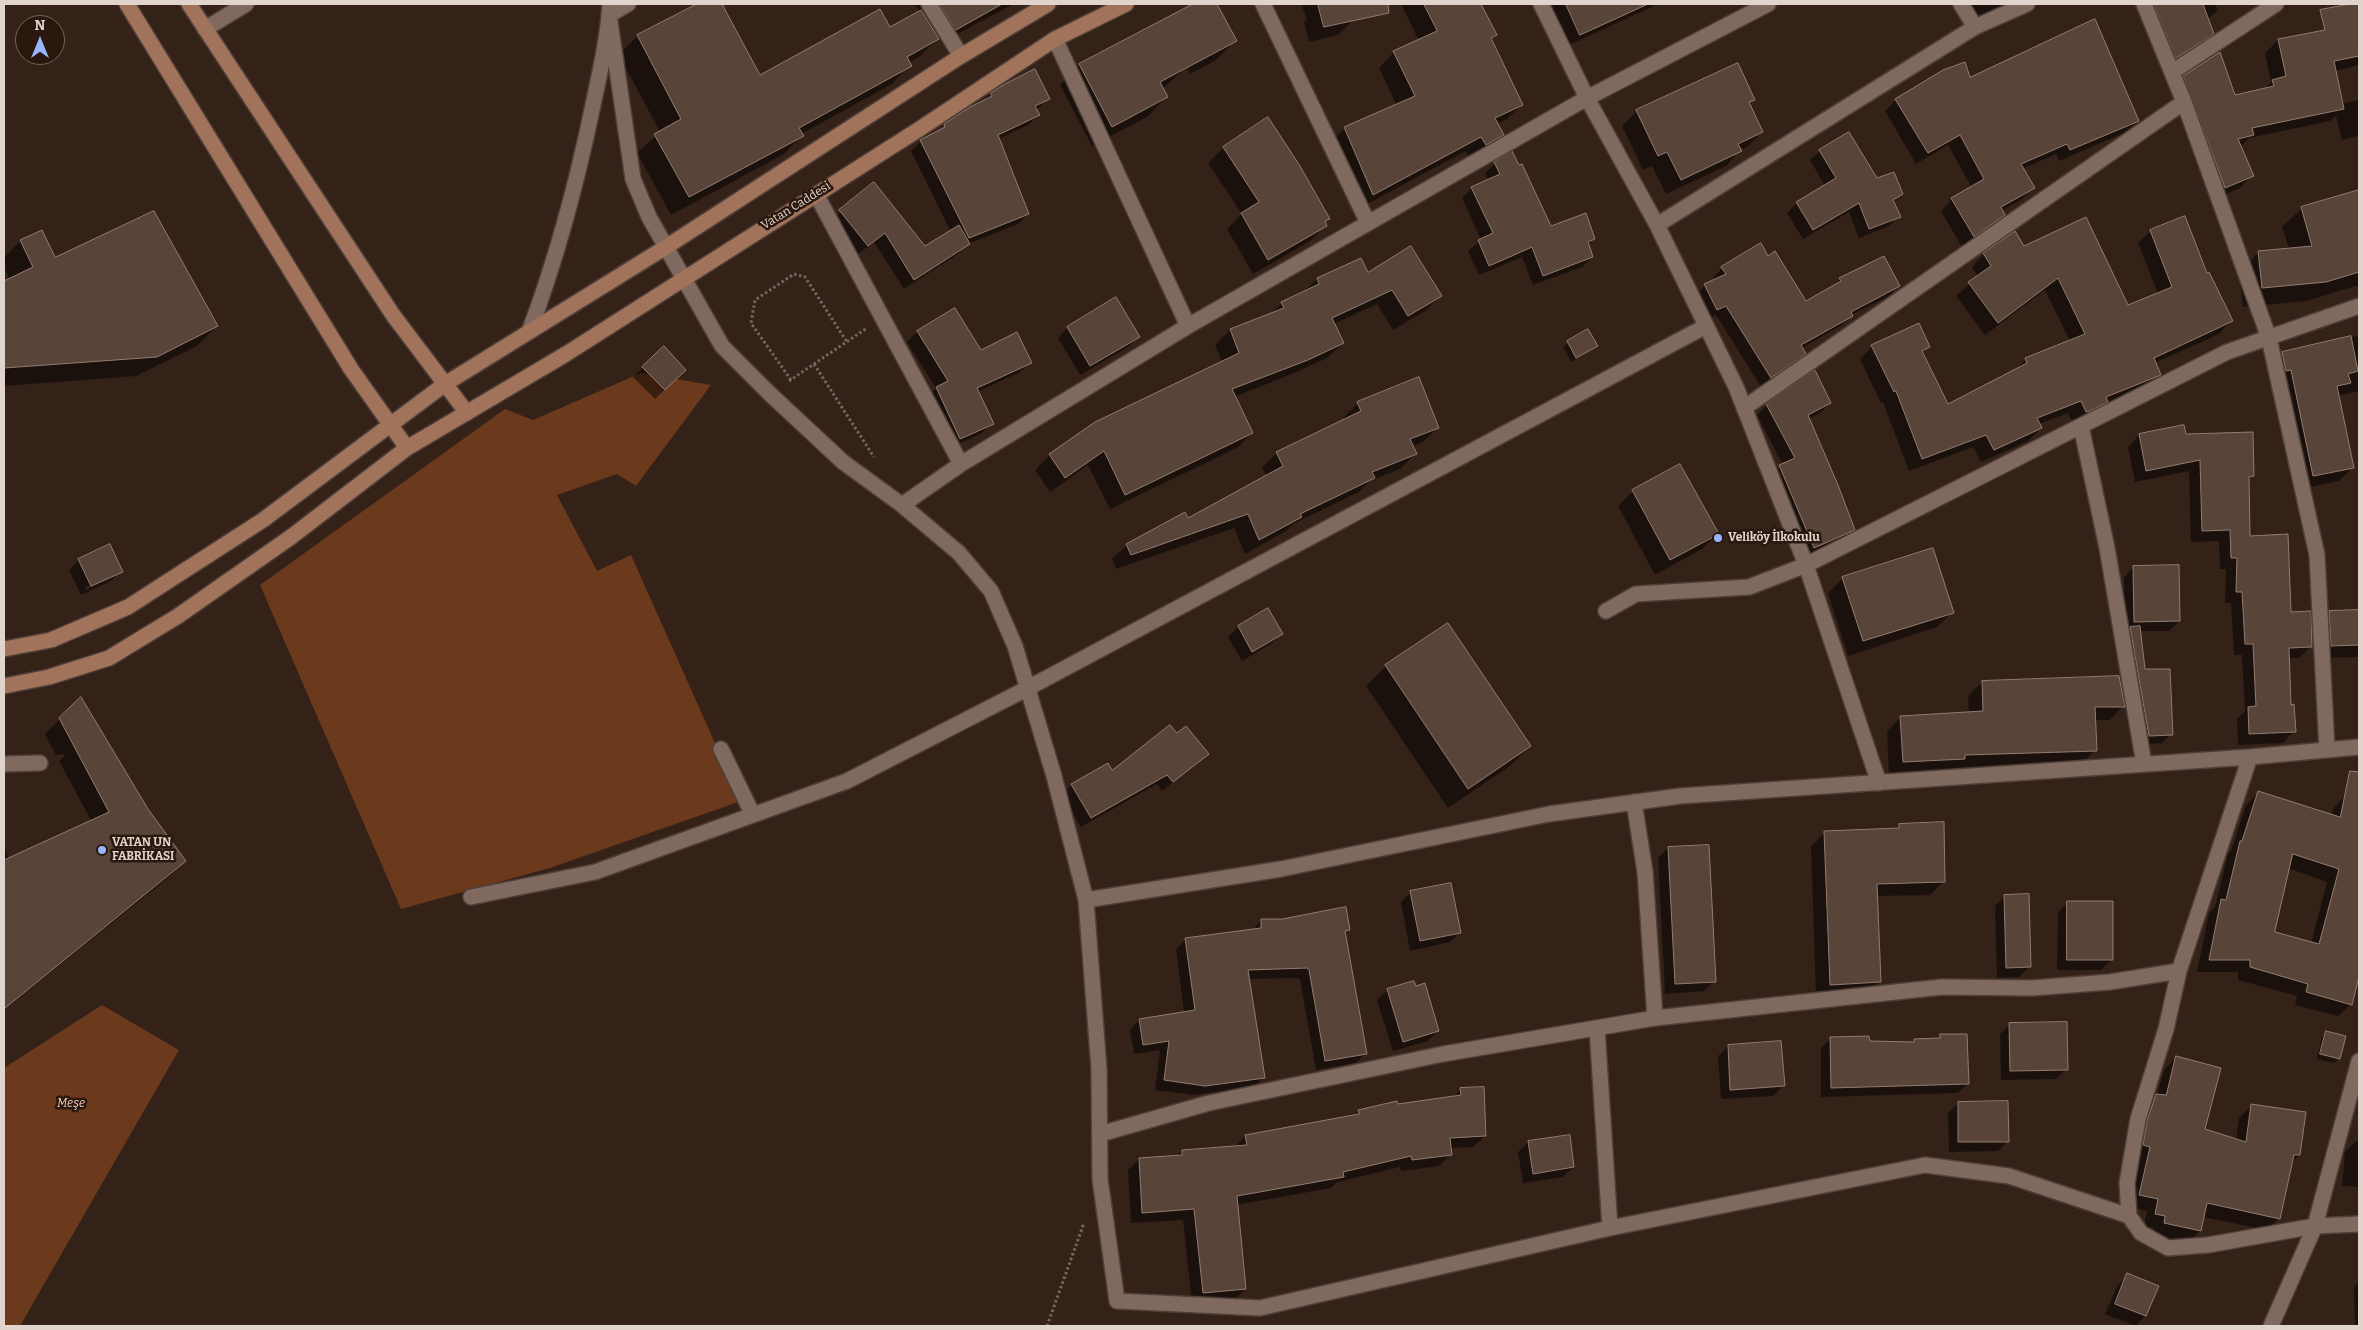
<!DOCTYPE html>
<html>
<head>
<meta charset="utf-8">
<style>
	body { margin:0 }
	#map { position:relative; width:2363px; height:1330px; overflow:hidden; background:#342118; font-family:Bitter,serif }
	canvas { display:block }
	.frame { position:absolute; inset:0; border:5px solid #e1d4cd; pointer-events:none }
	.north { position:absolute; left:15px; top:15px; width:50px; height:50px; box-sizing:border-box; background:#2a180e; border:1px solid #73635a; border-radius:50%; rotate:0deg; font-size:14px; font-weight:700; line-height:20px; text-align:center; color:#e1d4cd }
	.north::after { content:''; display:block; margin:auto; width:18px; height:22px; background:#97b6fd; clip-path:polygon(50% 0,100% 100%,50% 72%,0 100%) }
</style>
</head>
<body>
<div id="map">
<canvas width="2363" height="1330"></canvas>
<div class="frame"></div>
<div class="north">N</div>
</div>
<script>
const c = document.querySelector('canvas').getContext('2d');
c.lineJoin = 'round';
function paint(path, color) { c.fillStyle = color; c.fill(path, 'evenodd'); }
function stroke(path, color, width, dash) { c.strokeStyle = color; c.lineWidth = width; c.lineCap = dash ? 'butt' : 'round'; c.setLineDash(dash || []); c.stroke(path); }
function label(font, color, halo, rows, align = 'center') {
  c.font = font + ' Bitter,serif'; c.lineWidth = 5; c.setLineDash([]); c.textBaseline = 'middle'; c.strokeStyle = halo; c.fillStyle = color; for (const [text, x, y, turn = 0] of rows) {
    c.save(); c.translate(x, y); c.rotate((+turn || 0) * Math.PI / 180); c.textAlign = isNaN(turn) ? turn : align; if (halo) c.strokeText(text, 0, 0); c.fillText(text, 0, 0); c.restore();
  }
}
paint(new Path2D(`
	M641,373L711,385L636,486L617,474L557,495L597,571L631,555L741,801L550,868L401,909L260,585L505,409L533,420Z
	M102,1005L179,1050L20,1326H4V1068Z`), '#6b391c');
paint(new Path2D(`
	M700,4H721L760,77L890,29L921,11L913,4H1014L942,42L939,38L919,57L909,63L910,65L892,84L801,134L802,136L784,154L671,215L637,153L660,132L619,55L637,36Z
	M1195,4H1216L1236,40L1216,60L1190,74L1187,67L1162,89L1167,97L1147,117L1092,146L1060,85L1079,65Z
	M1301,4H1353L1350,5L1353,20L1338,35L1309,42L1304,22L1307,19Z
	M1401,4H1480L1495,35L1490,40L1522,104L1507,119L1497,124L1502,134L1487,150L1470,159L1466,151L1358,209L1330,143L1345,128L1397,106L1379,68L1394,52L1419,41Z
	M1548,4H1658L1567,46Z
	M1954,4H2011L1966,28Z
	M2141,4H2215L2218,10L2207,20L2212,33L2202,43L2166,67Z
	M2359,24V65L2335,71L2342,106L2345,103L2359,100V136L2342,140L2336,116L2330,121L2249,138L2240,147L2252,175L2240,188L2212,200L2171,90L2184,77L2234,96L2264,90L2271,82L2265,53L2278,40Z
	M1970,79L2137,121L2126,132L2059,161L2056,154L2022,169L2033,188L2022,199L2002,211L2004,215L1993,226L1962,247L1941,211L1952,199L1972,188L1948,145L1916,164L1885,111L1896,100Z
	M991,94L1048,99L1036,110L1038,115L1028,125L998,139L1028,214L1018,224L968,244L958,254L904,289L874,242L857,255L830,221L874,184L925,248L951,232L911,151L921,141L938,132Z
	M1753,100L1749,104L1762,132L1747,147L1740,150L1726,166L1666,194L1652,166L1643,170L1622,126L1637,111Z
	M1223,148L1328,218L1324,223L1325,226L1310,241L1253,274L1227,229L1242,214L1208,163Z
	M1820,151L1901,194L1893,203L1899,216L1889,226L1859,238L1849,212L1803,239L1787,213L1797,203L1825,186L1810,160Z
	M1495,163L1550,228L1594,239L1588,245L1592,257L1582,267L1533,285L1522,257L1479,275L1468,251L1481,240L1462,198L1472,188L1489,181L1485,173Z
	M2359,191V285L2306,301L2243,307L2239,272L2259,252L2289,249L2282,227L2302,208Z
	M42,231L55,258L217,326L197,346L136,376L4,386V282L10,280L4,267V258L20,241Z
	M2151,231L2206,274L2231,321L2219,334L2155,363L2160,374L2147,387L2102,405L2094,414L2073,424L2068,413L2039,424L2041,428L2028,441L1981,462L1973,447L1909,471L1883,402L1881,403L1860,359L1872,347L1929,346L1922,354L1947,406L2014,371L2026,359L2070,341L2045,290L1985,335L1956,296L1978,277L1972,267L1984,254L2024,248L2127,307L2158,294L2138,243Z
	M1768,257L1805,303L1833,287L1840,279L1898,286L1889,296L1851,315L1842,325L1802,348L1804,353L1795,363L1761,387L1716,315L1707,319L1696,295L1705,285L1714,281L1713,278L1722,268Z
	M1367,274L1440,296L1425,311L1393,330L1377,304L1334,324L1343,343L1327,358L1292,374L1234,397L1252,433L1237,448L1110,509L1088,465L1050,492L1035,470L1050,455L1096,423L1222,362L1215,345L1230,330L1271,314L1282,303L1303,293L1317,279Z
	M1116,299L1138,337L1128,347L1080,375L1058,338L1067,328Z
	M955,310L980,351L1030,362L1020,372L977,392L992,423L982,433L950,448L927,398L936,388L907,342L917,332Z
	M1588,331L1596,346L1571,362L1563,347Z
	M2359,334V391L2338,396L2353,467L2339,481L2300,489L2269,366L2282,353L2357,336Z
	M664,348L685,370L655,399L633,377Z
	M1358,403L1437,428L1423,442L1412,447L1415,454L1400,469L1370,481L1359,492L1293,524L1286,531L1245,554L1234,528L1116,569L1112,559L1127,545L1188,519L1267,477L1262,467L1277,453L1345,420L1344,417Z
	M1830,403L1820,413L1808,419L1853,529L1843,539L1804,557L1770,476L1783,465L1757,415L1767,405Z
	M2139,435H2185L2253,476L2248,481L2249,537L2289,613L2311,646L2299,658H2288L2290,706L2294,731L2283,743L2238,745L2237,719L2245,711L2242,655H2234L2231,603H2225L2226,569H2220L2219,541L2191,542L2189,471L2135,482L2128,447Z
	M1633,491L1717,534L1702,549L1655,575L1618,506Z
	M79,560L121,571L111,581L81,595L69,570ZM111,576V578L86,590L85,587Z
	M2134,567L2179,621L2169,631H2139L2144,670L2171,734L2162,743L2140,745L2124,631V577Z
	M1843,578L1953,612L1937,627L1848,656L1828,593Z
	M1268,610L1281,634L1271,644L1242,661L1228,637L1238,627Z
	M2359,611V657L2319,658L2317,624L2330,612Z
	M1386,666L1530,746L1510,766L1448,808L1366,686Z
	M1982,682L2123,706L2110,720H2094L2095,750L2082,764L1954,768L1950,772L1889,776L1887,731L1901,717L1969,713L1968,696Z
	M60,719L147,809L185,861L170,876L4,1010V847L9,859L92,822L59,761L66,754L56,755L45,734Z
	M1177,735L1207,754L1162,791L1157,784L1081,827L1062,794L1072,785L1112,772Z
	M2259,792L2331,816L2333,809L2345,796L2359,799V972L2351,1004L2338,1016L2295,1005L2297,996L2238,980V972H2197L2209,913L2215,907L2228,854L2231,851L2246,805ZM2288,868L2327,882L2311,943L2273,933Z
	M1899,825L1944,881L1930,895L1876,896L1880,982L1866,996L1816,998L1811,846L1825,832L1895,829Z
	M1668,848L1714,981L1704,991L1665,994L1658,858Z
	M1411,892L1460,932L1450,942L1410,951L1401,902Z
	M2005,896L2029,967L2019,977L1997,978L1995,906Z
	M2068,902L2111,960L2101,970H2057L2058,912Z
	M1261,921L1349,929L1344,934L1366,1053L1356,1063L1316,1070L1300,980L1297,978L1249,979L1263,1078L1254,1087L1194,1095L1155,1090L1160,1050L1134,1054L1130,1030L1139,1020L1184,1013L1176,949L1186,939L1251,931Z
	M1387,990L1438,1031L1428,1041L1393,1051L1377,1000Z
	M2010,1024L2066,1069L2056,1079L2001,1080L2000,1034Z
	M2327,1033L2339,1058L2334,1063L2317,1059L2322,1037Z
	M1941,1036L1968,1083L1958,1093L1821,1097V1048L1831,1038L1868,1042L1911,1043L1914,1040L1937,1039Z
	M1728,1046L1783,1086L1773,1096L1721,1099L1718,1056Z
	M2176,1057L2203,1130L2236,1140L2239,1118L2251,1106L2299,1155L2291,1163L2279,1218L2267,1230L2203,1217L2200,1231L2188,1243L2152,1235L2154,1228L2144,1226L2147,1211L2128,1207L2144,1108L2157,1095L2164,1070Z
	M1461,1090L1485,1136L1473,1147L1450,1148L1451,1154L1439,1166L1401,1171L1400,1167L1337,1182L1331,1188L1236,1205L1245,1289L1234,1300L1192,1304L1183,1220L1131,1223L1128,1170L1139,1159L1176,1157L1182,1151L1235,1147L1245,1136L1353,1116L1358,1111L1453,1097Z
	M1958,1103L2008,1141L1998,1151L1949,1152L1948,1113Z
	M1528,1142L1573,1167L1563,1177L1523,1183L1518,1152Z
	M2355,1142L2359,1141V1187L2342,1186L2345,1152Z
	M2128,1275L2157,1287L2145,1316L2135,1326L2105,1314L2118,1285Z
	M2359,1281V1326H2355L2354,1287Z`), '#0007');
const building = new Path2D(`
	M697,4H722L760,75L880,9L890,27L921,10L939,39L907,57L912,66L799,128L804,136L689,197L654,134L681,119L637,35Z
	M940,4H1002L956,30Z
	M1193,4H1217L1237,41L1160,82L1168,97L1112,127L1079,64Z
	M1318,4H1388L1389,13L1324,27Z
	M1424,4H1481L1497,35L1491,38L1523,105L1495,118L1504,135L1486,145L1481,137L1373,195L1344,127L1415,96L1393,51L1437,31Z
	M1566,4H1648L1580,35Z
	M2154,4H2203L2214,34L2176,58Z
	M2350,4H2359V56L2334,61L2344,109L2252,128L2254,135L2238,139L2254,176L2225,188L2183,76L2220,52L2235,95L2274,86L2272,80L2286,76L2278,39L2325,30L2320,10Z
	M2095,19L2139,121L2070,150L2067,144L2021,164L2035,188L2001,207L2005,215L1974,237L1951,198L1984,179L1960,135L1928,153L1895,99L1943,70L1965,62L1970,77Z
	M1738,63L1755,100L1749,102L1763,132L1738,144L1742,151L1681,180L1667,152L1658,156L1636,110Z
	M1035,69L1050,99L1035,106L1040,115L998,135L1029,214L969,238L920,140L945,127L944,124L970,107L992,96L990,93L1005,84Z
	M1268,117L1300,166L1330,219L1325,221L1327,226L1268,260L1241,213L1259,202L1223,147Z
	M1849,132L1877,178L1894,172L1903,194L1893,200L1901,217L1869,229L1859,203L1813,230L1796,202L1836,178L1819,150Z
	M1512,151L1519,165L1522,164L1551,226L1586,213L1595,239L1588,242L1593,257L1543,276L1532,247L1489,266L1478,240L1493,233L1471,187L1500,174L1494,162Z
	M874,182L925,246L959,225L970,244L914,280L885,233L868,246L839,210Z
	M2359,190V272L2326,282L2262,288L2258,251L2312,246L2301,207Z
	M154,211L218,326L157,357L4,368V281L33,267L20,240L42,230L55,257Z
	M2185,216L2207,273L2209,272L2233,321L2154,358L2161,375L2106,397L2108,402L2090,411L2086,412L2081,401L2037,418L2042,428L1994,450L1986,435L1922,459L1896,391L1894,392L1871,345L1919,323L1930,347L1922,351L1948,404L2027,363L2025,358L2085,334L2058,278L1998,323L1968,282L1991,266L1983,253L2015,231L2024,246L2086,217L2128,305L2172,287L2150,230Z
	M1761,243L1768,256L1775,251L1806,301L1841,281L1839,278L1884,256L1900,286L1851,312L1853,316L1801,345L1806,354L1771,378L1726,306L1717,310L1704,284L1726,274L1721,267Z
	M1411,246L1442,296L1408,316L1392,290L1332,318L1344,343L1308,360L1232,389L1253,433L1125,495L1104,451L1065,478L1049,454L1095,422L1239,353L1230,329L1284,308L1281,302L1319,284L1317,278L1361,258L1368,272Z
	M1116,297L1140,337L1090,366L1067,327Z
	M955,308L981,350L1017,332L1032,363L977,388L994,424L960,439L936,387L948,381L917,331Z
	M1588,329L1598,346L1576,358L1567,341Z
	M2351,336L2358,371L2348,374L2351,383L2337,386L2354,468L2313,476L2291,370L2286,371L2282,352Z
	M664,346L686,370L665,390L642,367Z
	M1815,370L1831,403L1808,415L1838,485L1855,530L1814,548L1779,465L1795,458L1766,404Z
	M1419,377L1439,428L1410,439L1417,454L1372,472L1375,478L1300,514L1302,517L1259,540L1248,514L1131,555L1126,544L1185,512L1188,518L1283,466L1276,452L1361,411L1357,402Z
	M2184,425L2186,434L2253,432L2254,476L2249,477L2250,536L2288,534L2291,612L2311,611L2312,647L2289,648L2291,705L2294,704L2296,732L2249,734L2248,707L2256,706L2253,644H2245L2242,592H2236L2237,558H2231L2230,530L2202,531L2200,460L2146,471L2139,434Z
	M1680,464L1719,534L1670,560L1632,490Z
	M110,544L123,572L91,586L78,559Z
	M1933,548L1954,613L1863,641L1842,577Z
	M2179,565L2180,621L2134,622L2133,566Z
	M1268,608L1283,634L1252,652L1238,626Z
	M2359,610V645L2331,646L2329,611Z
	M1448,623L1531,746L1468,789L1385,665Z
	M2140,626L2145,669H2170L2173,735L2149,736L2130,627Z
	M2119,676L2125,707H2095L2097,751L1965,755V759L1903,762L1900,716L1983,711L1982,681Z
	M81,697L148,809L186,861L4,1009V860L109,812L59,718Z
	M1170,725L1177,733L1186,726L1209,754L1173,782L1167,775L1091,818L1071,784L1108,763L1112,770Z
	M2350,771L2359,772V977L2352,1005L2306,992L2308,984L2250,967V960H2209L2221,899L2226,900L2240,841H2242L2258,791L2340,817ZM2293,854L2339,869L2319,944L2275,932Z
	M1944,822L1945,882L1877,884L1881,982L1830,985L1824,831L1899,828V824Z
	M1709,845L1716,982L1675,984L1668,847Z
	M1451,883L1461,933L1420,941L1410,891Z
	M2029,894L2031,967L2006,968L2004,895Z
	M2067,901H2113V960H2067Z
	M1346,907L1350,930L1345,931L1367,1054L1325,1061L1309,970L1307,968L1248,970L1265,1078L1205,1086L1164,1080L1169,1041L1143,1045L1139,1019L1195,1010L1185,938L1261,928V919H1282Z
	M1414,981L1416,986L1425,983L1439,1031L1403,1042L1387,989Z
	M2067,1022L2068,1070L2010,1071L2009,1023Z
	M2326,1031L2346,1036L2340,1059L2320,1054Z
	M1940,1034H1967L1969,1084L1831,1088L1830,1037L1869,1036L1870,1041L1914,1042V1039L1940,1038Z
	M1781,1041L1785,1086L1730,1090L1728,1045Z
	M2176,1056L2221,1068L2205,1129L2246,1142L2251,1104L2306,1112L2300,1155H2294L2280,1219L2207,1203L2201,1231L2164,1223L2165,1216L2155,1214L2158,1199L2139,1195L2150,1147L2143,1145L2147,1121L2156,1094L2166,1095Z
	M1484,1087L1486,1136L1450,1138L1452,1155L1412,1160L1411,1156L1343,1172L1344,1177L1237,1196L1246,1289L1203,1293L1194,1209L1142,1213L1139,1158L1182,1155V1150L1247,1145L1245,1135L1359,1114L1358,1110L1397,1101L1398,1104L1461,1095L1460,1088Z
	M2008,1101L2009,1142H1958V1102Z
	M1570,1135L1574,1167L1533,1174L1528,1141Z
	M2127,1273L2159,1286L2146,1316L2115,1304Z`);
paint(building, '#584439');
stroke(building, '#937c70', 1);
const minor = new Path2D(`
	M929,4L961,56
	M1263,4L1368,223
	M1541,4L1587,98L1657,225L1736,387L1806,565L1879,783
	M1961,4L1975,27
	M2144,4L2184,102L2269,338L2317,555L2327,749
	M609,15L633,179L649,217L722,346L769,393L843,462L902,505L959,553L991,591L1015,646L1054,776L1086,900L1099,1069L1100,1179L1117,1301L1260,1308L1610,1228L1925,1165L2009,1176L2129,1216
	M609,15L628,4
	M205,29L246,4
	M1055,39L1188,326
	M2172,72L2276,4
	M816,194L961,464
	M1657,225L1975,27L2027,4
	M529,332C557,258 577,182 593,105C600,72 608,37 610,4
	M1744,408L2184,102
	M2081,426L2107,548L2144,764
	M902,505L961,464L1188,326L1587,98L1768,4
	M1606,611L1636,594L1749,587L1806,565L2227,352L2359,306
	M721,749L753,815
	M2250,757L2179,971L2166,1029L2138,1119L2127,1183L2129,1216L2141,1233L2168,1248L2208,1245L2315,1226L2359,1061
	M4,764L40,763
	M1634,802L1645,872L1655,1018
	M471,897L595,872L847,781L1028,688L1706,326
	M1086,900L1281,869L1549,814L1680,796L2250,757L2359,747
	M1597,1028L1610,1228
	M1100,1134L1209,1103L1443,1054L1655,1018L1942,987L2032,988L2110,982L2179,971
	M2271,1326L2315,1226L2359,1224`);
const major = new Path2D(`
	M127,4L351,369L407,448
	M189,4L393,315L467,413
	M4,649L51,640L128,607L263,520L445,384L666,247L961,56L1048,4
	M4,686L49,677L109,658L178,616L291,537L407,448L566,354L921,128L1055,39L1126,4`);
stroke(minor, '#4e3f38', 18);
stroke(major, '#4e3f38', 18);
stroke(new Path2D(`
	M814,364L874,457
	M791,380L751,323L755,300L794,274L805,277L847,342
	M789,381L867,328
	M1047,1326L1084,1223`), '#76665d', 3, [2.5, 2.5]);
stroke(minor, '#80695e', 15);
stroke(major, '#a2735b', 15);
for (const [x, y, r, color] of [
	[1718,538,5,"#97b6fd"],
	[102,850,5,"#97b6fd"]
]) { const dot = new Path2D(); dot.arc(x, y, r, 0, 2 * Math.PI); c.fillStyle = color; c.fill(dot); stroke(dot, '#2a180e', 2); }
label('12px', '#e1d4cd', '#2a180e', [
	["Vatan Caddesi",796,206,-32]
]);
label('bold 12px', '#e1d4cd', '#2a180e', [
	["Veliköy İlkokulu",1728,538],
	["VATAN UN",112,843],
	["FABRİKASI",112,857]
], 'left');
label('italic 12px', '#fbd3bf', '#2a180e', [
	["Meşe",71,1104]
]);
</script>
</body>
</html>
